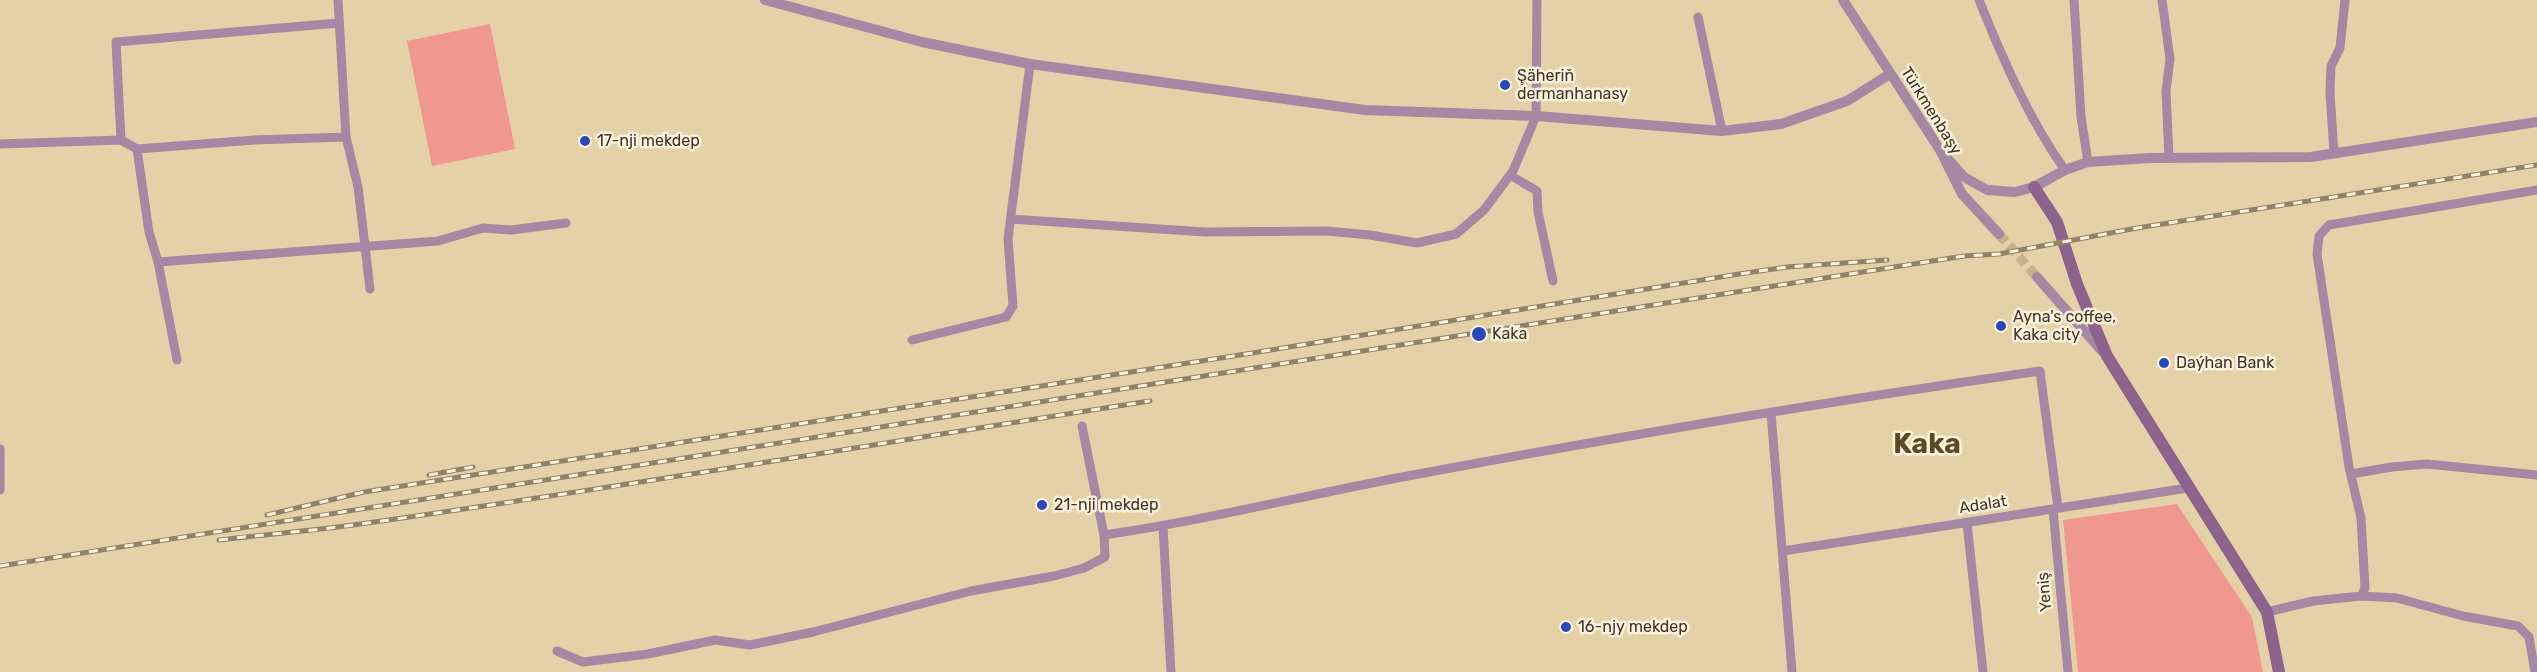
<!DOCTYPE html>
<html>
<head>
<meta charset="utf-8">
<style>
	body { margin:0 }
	canvas { display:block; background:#e5d1a7 }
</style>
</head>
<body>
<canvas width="2537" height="672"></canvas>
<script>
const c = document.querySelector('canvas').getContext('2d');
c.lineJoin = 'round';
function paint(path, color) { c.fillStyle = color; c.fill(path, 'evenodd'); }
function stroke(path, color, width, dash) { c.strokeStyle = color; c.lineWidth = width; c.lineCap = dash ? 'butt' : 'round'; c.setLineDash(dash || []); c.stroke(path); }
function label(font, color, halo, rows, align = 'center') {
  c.font = font + ' Rubik,sans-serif'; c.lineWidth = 5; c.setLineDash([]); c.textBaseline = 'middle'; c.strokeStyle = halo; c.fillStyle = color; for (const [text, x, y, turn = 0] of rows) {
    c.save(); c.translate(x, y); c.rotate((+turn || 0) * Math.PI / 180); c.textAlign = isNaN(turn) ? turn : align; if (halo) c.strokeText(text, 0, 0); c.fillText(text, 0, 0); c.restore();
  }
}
paint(new Path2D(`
	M490,24L515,149L432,166L407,41Z
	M2177,504L2252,617L2263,672H2078L2063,520Z`), '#f0978e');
stroke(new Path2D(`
	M1999,234L2037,277`), '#c4b28d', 10, [10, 5]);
stroke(new Path2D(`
	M338,0L346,137L358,187L370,289
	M1979,0C2003,59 2028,118 2065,170
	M2074,0L2081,117L2088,162
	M2162,0L2170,59L2166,91L2169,158
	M1698,17L1722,131
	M121,140L116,42L339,23
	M0,144L121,140L137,149L254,140L346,137
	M137,149L149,232L158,262L177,360
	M2334,153L2330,93L2331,66L2340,48L2345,0
	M1510,175L1537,191L1538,212L1553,281
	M1011,219L1205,232L1327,231L1370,235L1417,243L1456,234L1484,210L1513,171L1536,116L1537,0
	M158,262L438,241L483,228L511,230L566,223
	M912,340L1006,317L1013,306L1008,239L1030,64
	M1771,413L1792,672
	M1082,426L1104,535C1208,520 1310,494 1413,475C1621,436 1830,401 2040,371L2058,508
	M0,449V490
	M2351,474L2392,467L2427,464L2537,475
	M2053,509L2068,672
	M1967,523L1983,672
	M1163,527L1171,672
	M1783,551L2188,488
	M2361,596L2397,598L2463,616L2518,626L2529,637L2535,672
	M2267,612L2313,601L2361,596L2365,588L2361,518L2349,467L2317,254L2319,236L2329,225L2537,190
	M557,651L583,662L648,654L715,640L750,645L813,632L971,591L1054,576L1084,568L1105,557L1104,535`), '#a488a4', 9);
stroke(new Path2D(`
	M765,0L922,42L1030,64L1365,110L1536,116L1722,131L1781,124L1847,101L1890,74
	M1843,0L1940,150L1962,194L1999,234
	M1940,150L1964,177L1987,190L2015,192L2034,187L2065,170L2088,162L2150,158L2311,157L2537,122
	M2037,277L2102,351`), '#a488a4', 10);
stroke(new Path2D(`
	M2034,187L2057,222L2077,284L2107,356L2267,612L2279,672`), '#8c638c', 12);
const rail = new Path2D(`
	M429,475L473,467
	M267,515L364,492L1246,354L1739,274L1787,267L1887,260
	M219,540C266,534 313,531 360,524C624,487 886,442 1150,401
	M0,566L1964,256L1999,254L2137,228L2537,165`);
stroke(rail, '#918366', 5);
stroke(rail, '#fdf3de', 3, [9]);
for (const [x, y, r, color] of [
	[1505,85,6,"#284ab9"],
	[585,141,6,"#284ab9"],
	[2001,326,6,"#284ab9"],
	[1479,334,8,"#284ab9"],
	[2164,363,6,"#284ab9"],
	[1042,505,6,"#284ab9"],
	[1566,627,6,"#284ab9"]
]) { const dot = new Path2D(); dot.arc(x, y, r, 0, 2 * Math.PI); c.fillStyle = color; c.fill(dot); stroke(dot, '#fdf3de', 2); }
label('16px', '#3e3625', '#fdf3de', [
	["Şäheriň",1517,76],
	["dermanhanasy",1517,94],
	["17-nji mekdep",597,141],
	["Ayna's coffee,",2013,317],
	["Kaka city",2013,335],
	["Kaka",1492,334],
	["Daýhan Bank",2176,363],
	["21-nji mekdep",1054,505],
	["16-njy mekdep",1578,627]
], 'left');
label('16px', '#3e3625', '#fdf3de', [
	["Türkmenbaşy",1931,111,58],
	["Adalat",1983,505,-9],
	["Yeniş",2045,592,-95]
]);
label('bold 28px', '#5b4a24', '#fdf3de', [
	["Kaka",1927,445]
]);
</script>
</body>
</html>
